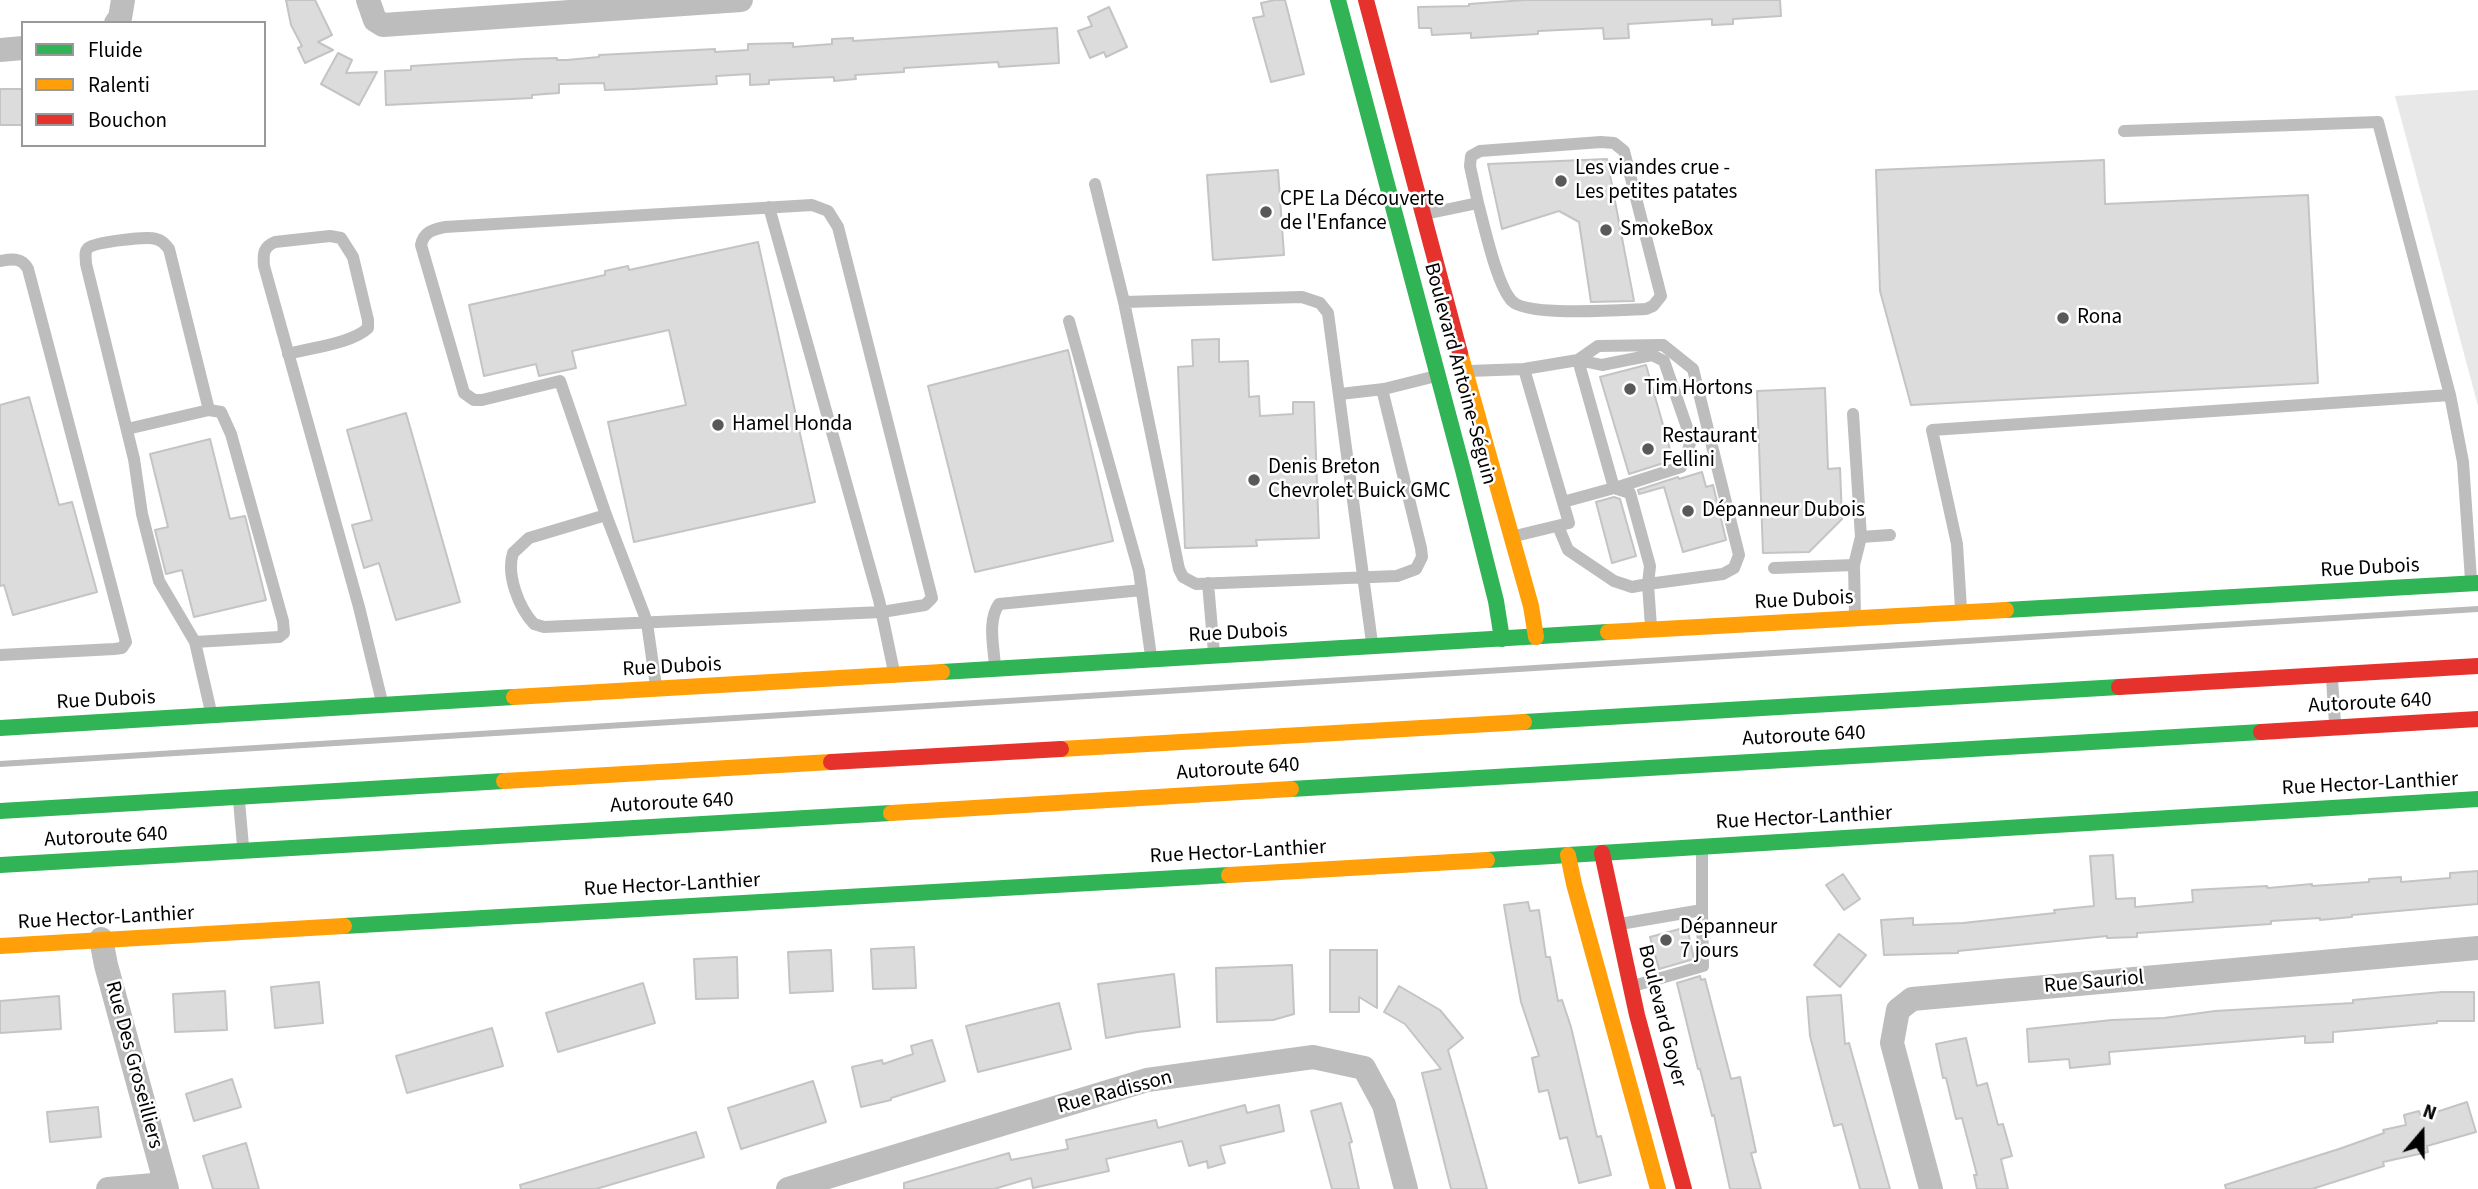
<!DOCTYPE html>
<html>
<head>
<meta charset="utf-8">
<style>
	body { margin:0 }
	#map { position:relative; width:2478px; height:1189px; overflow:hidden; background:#fff; font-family:"Source Sans 3",sans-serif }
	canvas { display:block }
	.legend { position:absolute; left:21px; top:21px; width:245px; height:126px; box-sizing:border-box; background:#fff; border:2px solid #999; margin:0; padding:9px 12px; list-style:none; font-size:21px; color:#000 }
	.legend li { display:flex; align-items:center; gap:14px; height:35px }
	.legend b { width:35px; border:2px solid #999 }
	.north { position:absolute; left:2387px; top:1098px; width:70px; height:70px; -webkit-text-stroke:5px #fff; paint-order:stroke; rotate:20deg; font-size:19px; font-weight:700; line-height:28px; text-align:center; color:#000 }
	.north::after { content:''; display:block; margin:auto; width:24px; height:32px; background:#000; clip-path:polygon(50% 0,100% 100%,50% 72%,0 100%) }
</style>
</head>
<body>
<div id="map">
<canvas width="2478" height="1189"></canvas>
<ul class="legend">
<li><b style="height:9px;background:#30b455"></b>Fluide</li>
<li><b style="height:9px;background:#ff9f0a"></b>Ralenti</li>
<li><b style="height:9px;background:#e5322d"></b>Bouchon</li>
</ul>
<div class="north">N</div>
</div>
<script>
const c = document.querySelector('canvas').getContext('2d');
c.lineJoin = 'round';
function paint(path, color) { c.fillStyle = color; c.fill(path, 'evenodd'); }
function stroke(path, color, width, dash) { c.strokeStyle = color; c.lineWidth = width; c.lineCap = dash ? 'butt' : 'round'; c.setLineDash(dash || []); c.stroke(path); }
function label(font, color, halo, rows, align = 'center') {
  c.font = font + ' "Source Sans 3",sans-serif'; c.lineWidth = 5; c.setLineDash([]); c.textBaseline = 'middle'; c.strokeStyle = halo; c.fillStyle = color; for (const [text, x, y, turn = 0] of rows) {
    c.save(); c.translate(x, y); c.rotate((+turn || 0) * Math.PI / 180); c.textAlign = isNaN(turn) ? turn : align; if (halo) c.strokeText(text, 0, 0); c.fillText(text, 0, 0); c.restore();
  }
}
paint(new Path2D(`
	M2478,90V406L2395,96Z`), '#e8e8e8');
stroke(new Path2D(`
	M0,764L2478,609`), '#bababa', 6);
const building = new Path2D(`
	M286,0H315L332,35L318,42L333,50L305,63L298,48L302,46L291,25Z
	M1275,0H1285L1304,74L1271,82L1253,18L1264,16L1261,3Z
	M1525,0H1780L1781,16L1733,19V24L1712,25V19L1628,24L1629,38L1604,39L1603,28L1538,31V34L1471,38V33L1432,35L1431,28H1419L1418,7L1469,6V4Z
	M1109,7L1127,47L1106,57L1104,52L1090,58L1078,31L1092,26L1088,17Z
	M1057,28L1059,63L999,67L998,62L904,68V72L855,75L856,79L834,81V77L769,80V84L750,85V74L716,76L717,84L633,89L605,90L604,83L559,84V93L532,95V98L386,105L385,71L411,70V66L524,59L557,58V60H567L599,57V55L715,49V52L748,50V44L793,43V47L832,44V39L853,38V41Z
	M338,53L352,60L346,73L377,72L359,105L321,84Z
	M0,89H22L23,125H0Z
	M1607,159L1634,301L1591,302L1579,222L1559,211L1502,229L1488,164Z
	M2104,160L2105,204L2308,195L2318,383L1911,405L1880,291L1876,170Z
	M1278,170L1284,255L1213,260L1207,175Z
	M758,242L815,502L634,542L608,422L686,405L669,330L572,351L576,368L539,376L536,364L484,376L469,305L605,275V271L628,266L629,270Z
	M1219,339V362L1248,361L1249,397L1259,396L1260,416L1293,414V402H1314L1319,538L1256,540L1257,546L1185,548L1178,367L1193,366L1192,340Z
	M1068,350L1113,541L975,572L928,386Z
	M1646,365L1673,460L1629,474L1600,377Z
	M1825,388L1828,469L1840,468L1842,519L1809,552L1763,553L1757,391Z
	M29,397L59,505L72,502L97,592L13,615L4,585L0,586V405Z
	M406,413L460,602L396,620L379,563L364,568L352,525L372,520L347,430Z
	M210,439L230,519L245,516L266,600L194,617L182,570L166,574L155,530L168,527L150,454Z
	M1702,472L1706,487L1713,485L1726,540L1683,552L1664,487L1639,494L1638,490L1678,477L1679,479Z
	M1614,497L1620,499L1636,556L1612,563L1596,502Z
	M2113,855L2116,899L2135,898V907L2193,902L2192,890L2267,886L2268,888L2312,884V886L2369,882V879L2401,877V882L2450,878V873L2478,871V904L2352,915V917L2320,920V918L2271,921V924L2137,933V937L2107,938V936L1958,951V953L1884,955L1881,920L1913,918V925L1963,923L2055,913L2054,910L2094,906L2090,856Z
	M1843,874L1860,899L1844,910L1826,885Z
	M1528,902L1530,911L1539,910L1546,957H1550L1558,1001L1562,1000L1571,1027L1597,1137L1601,1136L1611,1175L1579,1183L1567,1137L1560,1139L1548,1090L1539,1092L1532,1058L1539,1056L1521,1002L1511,947L1504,905Z
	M1687,927L1694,959L1659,969L1650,937Z
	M1839,934L1866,955L1840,987L1814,965Z
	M914,947L916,988L873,989L871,949Z
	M831,950L833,991L790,993L788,952Z
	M1330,950H1377V1008L1359,997V1012H1330Z
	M737,957L738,998L696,999L694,959Z
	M1292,965L1294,1014L1273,1020L1217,1022L1216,968Z
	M1174,974L1180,1027L1138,1032L1106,1038L1098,984Z
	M1700,976L1701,980L1705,979L1731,1079L1740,1077L1756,1152L1751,1153L1761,1189H1730L1714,1115L1712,1116L1700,1069H1698L1677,983Z
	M319,982L323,1023L275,1028L271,987Z
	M643,983L655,1023L558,1052L546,1013Z
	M1399,986L1440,1010L1463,1038L1448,1050L1487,1189H1451L1422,1073L1441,1069L1405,1024L1384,1012Z
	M225,991L227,1030L175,1032L173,994Z
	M2442,992H2474V1021H2437V1023L2333,1032V1042L2305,1043V1036L2109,1052L2110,1064L2070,1068L2069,1059L2029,1062L2027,1029L2112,1020L2164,1018L2215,1011L2353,1003V1000Z
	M1841,995L1845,1044L1849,1043L1890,1189H1860L1842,1124L1834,1126L1822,1082L1810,1036L1807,997Z
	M59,996L61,1029L0,1033V1001Z
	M1059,1003L1071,1049L978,1072L966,1026Z
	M492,1028L503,1066L407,1093L396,1056Z
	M1966,1038L1977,1086L1987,1083L1998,1125L2003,1124L2012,1156L2001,1159L2008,1189H1977L1974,1175H1977L1962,1118L1956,1119L1946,1078H1943L1936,1044Z
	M932,1040L945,1081L891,1098V1100L861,1107L852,1067L882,1060L883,1064L913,1054L911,1046Z
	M232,1079L241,1107L194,1121L186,1094Z
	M813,1081L826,1122L741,1149L728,1108Z
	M2467,1102L2476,1132L2427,1146L2428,1152L2383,1162L2384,1166L2312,1189H2226L2225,1185L2339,1149L2384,1133L2383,1130L2406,1125L2404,1115L2419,1111L2421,1117Z
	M1341,1103L1352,1142L1349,1143L1359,1189H1332L1311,1111Z
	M1245,1105L1247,1113L1279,1105L1284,1131L1220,1146L1225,1163L1208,1168L1207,1161L1189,1166L1182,1141L1106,1159L1109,1171L1033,1188L1031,1178L994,1189H904V1183L1009,1153L1011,1160L1068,1149L1066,1140L1156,1120L1158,1128Z
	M98,1107L101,1137L50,1142L47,1112Z
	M696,1132L704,1157L596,1189H521L520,1185Z
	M246,1143L259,1189H213L203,1156Z`);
paint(building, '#dcdcdc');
stroke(building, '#c4c4c4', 2);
stroke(new Path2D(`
	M2124,131L2378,122L2450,395L2463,462L2471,580
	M1095,184L1124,302L1179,569L1183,577L1196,584L1397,576L1416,569L1422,557L1421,548L1382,389
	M769,207L879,600L894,672
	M1425,214L1478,203C1484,225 1497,286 1512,301C1527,317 1621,310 1646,309L1653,306L1661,296L1624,151L1614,143L1601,142L1480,151L1471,156L1470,166L1478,203
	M0,261C12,259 22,257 28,269L126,642L122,648L114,649L0,655
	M1124,302L1302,297L1320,303L1328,313L1372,643
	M1069,321L1139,571L1151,656
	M288,354C310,348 353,343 368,328V320L353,257L341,238L330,236L275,242C263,247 263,254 264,266L359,607L382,702
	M1578,360L1598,346L1663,345L1693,369L1739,555L1734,568L1723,574L1648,584L1650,566L1630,493L1614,488
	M1578,360L1602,365L1652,355L1664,361L1691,439L1687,455L1681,467L1615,488
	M1524,369L1578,360L1614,488L1563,502
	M1469,371L1524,369L1569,523L1515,536
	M1340,394L1384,389L1436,376
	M1853,414L1861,537L1854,565
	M127,429L209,410
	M606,515L529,538L513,553C506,575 519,608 534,624L544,627L882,612L925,605L932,598L838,227L828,211L812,205L445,227C433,230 424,231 421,245L464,393L474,400H482L560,381L606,515L644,614L647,623L656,686
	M1558,526L1568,550L1614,581L1632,587L1648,584L1651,627
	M1861,537L1890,535
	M1774,568L1854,565L1855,615
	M1208,583L1214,653
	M1961,609L1957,544L1932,430L2450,395
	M195,642L279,637L284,633L283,621L231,434L221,412L209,410L169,249C165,244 162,240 156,239C147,236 95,242 88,248C84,252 86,258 86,264L134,459L142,514L159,581L195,642L211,712
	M995,667C994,647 987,621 999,604L1142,590
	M2332,679L2335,723
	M239,801L243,846
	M1620,924L1702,910V850
	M1633,986L1703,966L1702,910`), '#bdbdbd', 12);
stroke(new Path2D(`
	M368,0L375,20L383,25L741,0
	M116,23L120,18L123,0
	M0,50L23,48
	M101,939L106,965L167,1189
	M108,1189L165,1184
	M788,1189L1147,1080L1313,1057L1364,1068L1384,1105L1406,1189
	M1931,1189L1892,1043L1898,1010L1912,999L2478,948`), '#bdbdbd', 24);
stroke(new Path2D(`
	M1338,0L1463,470L1496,601L1502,639
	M2006,610L2478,583
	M942,672L1608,632
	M1524,722L2119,687
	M0,728L514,697
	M1291,789L2261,732
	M0,811L504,781
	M1487,860L2478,799
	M0,865L891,813
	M344,926L1229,875`), '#30b455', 16);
stroke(new Path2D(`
	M1460,353L1531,606L1536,637
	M1608,632L2006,610
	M514,697L942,672
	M1061,749L1524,722
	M504,781L831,762
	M891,813L1291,789
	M1568,855L1574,884L1658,1189
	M1229,875L1487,860
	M0,946L344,926`), '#ff9f0a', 16);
stroke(new Path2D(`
	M1366,0L1460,353
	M2119,687L2478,666
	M2261,732L2478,719
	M831,762L1061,749
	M1602,853L1637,1015L1684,1189`), '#e5322d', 16);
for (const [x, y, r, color] of [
	[1561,181,7,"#595959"],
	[1266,212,7,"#595959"],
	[1606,230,7,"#595959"],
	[2063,318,7,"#595959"],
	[1630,389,7,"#595959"],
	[718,425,7,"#595959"],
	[1648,449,7,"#595959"],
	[1254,480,7,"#595959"],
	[1688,511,7,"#595959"],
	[1666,940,7,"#595959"]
]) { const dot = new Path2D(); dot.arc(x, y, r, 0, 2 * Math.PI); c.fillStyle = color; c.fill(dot); stroke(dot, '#fff', 2.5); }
label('21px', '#000', '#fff', [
	["Les viandes crue -",1575,169],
	["Les petites patates",1575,193],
	["CPE La Découverte",1280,200],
	["de l'Enfance",1280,224],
	["SmokeBox",1620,230],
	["Rona",2077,318],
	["Tim Hortons",1644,389],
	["Hamel Honda",732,425],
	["Restaurant",1662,437],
	["Fellini",1662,461],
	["Denis Breton",1268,468],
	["Chevrolet Buick GMC",1268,492],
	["Dépanneur Dubois",1702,511],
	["Dépanneur",1680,928],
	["7 jours",1680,952]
], 'left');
label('21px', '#000', '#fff', [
	["Boulevard Antoine-Séguin",1459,374,75],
	["Rue Dubois",2370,569,-3],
	["Rue Dubois",1804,601,-3],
	["Rue Dubois",1238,634,-3],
	["Rue Dubois",672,668,-3],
	["Rue Dubois",106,701,-3],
	["Autoroute 640",2370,704,-3],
	["Autoroute 640",1804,737,-3],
	["Autoroute 640",1238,770,-4],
	["Rue Hector-Lanthier",2370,785,-3],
	["Autoroute 640",672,804,-3],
	["Rue Hector-Lanthier",1804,819,-3],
	["Autoroute 640",106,838,-3],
	["Rue Hector-Lanthier",1238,853,-3],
	["Rue Hector-Lanthier",672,886,-3],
	["Rue Hector-Lanthier",106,919,-3],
	["Rue Sauriol",2094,983,-5],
	["Boulevard Goyer",1661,1016,76],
	["Rue Des Groseilliers",133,1065,75],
	["Rue Radisson",1115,1093,-15]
]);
</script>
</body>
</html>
